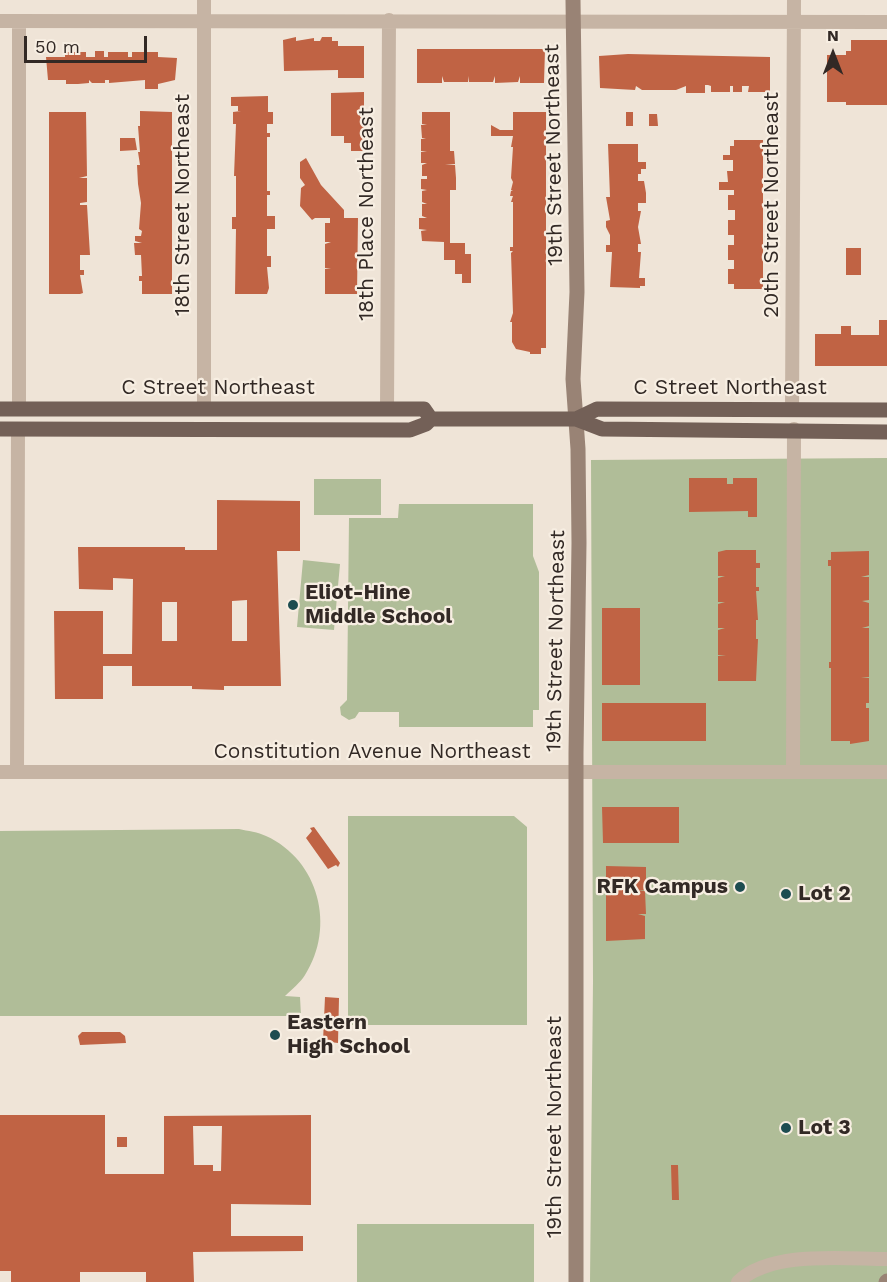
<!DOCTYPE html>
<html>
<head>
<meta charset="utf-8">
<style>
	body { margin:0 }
	#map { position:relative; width:887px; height:1282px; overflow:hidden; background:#efe4d7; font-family:"Work Sans",sans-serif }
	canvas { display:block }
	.north { position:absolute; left:803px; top:24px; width:60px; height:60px; -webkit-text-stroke:4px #f7eee2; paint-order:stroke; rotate:0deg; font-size:16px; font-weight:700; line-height:24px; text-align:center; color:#322925 }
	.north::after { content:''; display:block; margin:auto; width:21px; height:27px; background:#322925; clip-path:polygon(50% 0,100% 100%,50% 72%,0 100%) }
	.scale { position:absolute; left:24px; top:36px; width:123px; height:27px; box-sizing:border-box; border:3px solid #322925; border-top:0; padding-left:8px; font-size:18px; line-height:21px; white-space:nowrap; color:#322925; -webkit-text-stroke:4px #f7eee2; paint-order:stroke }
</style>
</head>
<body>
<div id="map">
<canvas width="887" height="1282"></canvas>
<div class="north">N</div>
<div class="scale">50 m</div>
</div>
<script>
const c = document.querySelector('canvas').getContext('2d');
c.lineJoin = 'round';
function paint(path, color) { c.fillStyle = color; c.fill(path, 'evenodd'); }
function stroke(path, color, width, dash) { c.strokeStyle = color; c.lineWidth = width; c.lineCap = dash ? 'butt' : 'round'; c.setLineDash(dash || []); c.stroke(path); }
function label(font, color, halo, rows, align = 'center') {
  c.font = font + ' "Work Sans",sans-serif'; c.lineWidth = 4.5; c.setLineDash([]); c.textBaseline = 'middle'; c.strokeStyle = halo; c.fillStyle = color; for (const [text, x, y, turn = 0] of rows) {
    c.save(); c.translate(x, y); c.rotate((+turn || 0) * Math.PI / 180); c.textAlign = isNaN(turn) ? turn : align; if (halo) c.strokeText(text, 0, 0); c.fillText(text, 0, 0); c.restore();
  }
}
paint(new Path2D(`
	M887,458V1282H590L593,981L591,460Z
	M314,479H381V515H314Z
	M399,504H533V556L539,572V710H533V727H399V712H359L355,718L349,720L341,715L340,707L347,700L349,518H398Z
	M303,560L340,564L334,630L297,627Z
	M348,816H514L527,827V1025H348Z
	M239,829C248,831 258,832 266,836C319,860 336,927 305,975C300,983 292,989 285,996L300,997L301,1016H0V831Z
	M357,1224H534V1282H357Z`), '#b0bd98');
paint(new Path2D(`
	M296,37V41L314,38V41H320L322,37H332V41H338V46H364V78H338V70L284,71L283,40Z
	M851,40H887V105H846V102H827V55H846V51H851Z
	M417,49H545L544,83H520V76L518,82L495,83V76L493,82H469V76L468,82H444L442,76V83H417Z
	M95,51H104V57H108V52H128V57H132V52H158V57L177,58L175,80L158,84V89H145V80L109,83V80H105V83H92L89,80V83L78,84H66V80H48L46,57H65V52H86V57H95Z
	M628,54L770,57V92H748L749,86H742V92H733V86H730V92H711V86L708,85H705V93H686V86L676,90H642L636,86L635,90L600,88L599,56Z
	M364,92V151H351V143H344V136H331V93Z
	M268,96V112H273V124H267V133H270V137H267V191H270V195H267V216H275V229H267V256H271V267H267L269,288L267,294H235L236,229H232V217H236V176H234L236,124H233V112L241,111H238V106H231V97Z
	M140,111L172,112V294H142V281H139V276H142L141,255H135L134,243H142L135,241V236H141L142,231L139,229L141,203L138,184L137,165H140L138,152H140L138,126H140Z
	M49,112H86L87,176L79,178H87V202L80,203V205H87L90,255H80V270H84V275H80L83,293L80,294H49Z
	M422,112H450V151H454L455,164L445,165H455L456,178V190H450V243H465V254H471V283H462V274H455V260H444V242L422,241L421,231L427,230L419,229V218H427L422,216V204H427L422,202V191L427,190L421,189V179H427V176H422V165L427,163H421V152H427L421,151V139H426L422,138L421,125H427L422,124Z
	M513,112H546V348H541V354H530V352L516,349L512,342V322H510L513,313L511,253L513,251H510V247H513V202H511L513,196H510L511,191H513L511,190L513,182L511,178L513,147H511L513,136H491V125L500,130H513Z
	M626,112H633V126H626Z
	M649,114H657L658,126H649Z
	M120,138H135L137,150L120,151Z
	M734,140H763V289H734V284H728V269H734V260H728V245H734V235H728V220H735V210H728V195H734V190H719V182H728L727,171H733V160H723V155H730V146H734Z
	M608,144H638V162H646V169H641V174H638V181H644L646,193V203H638V211H641L638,227L641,244H638V252H641L639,278H645V286H640V288L610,287L612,252H606V245H610V235L606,227V221L610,220L606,197H610Z
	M306,158L321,185L344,210V218H358L357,294H325V269H331L325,268V244L331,242H325V223H330V218H315L312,220L300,206L301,188L305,185L300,178V162Z
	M846,248H861V275H846Z
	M879,320H887V366H815V334H841V326H851V335H879Z
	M689,478H727V484H733V478H757V517H748V511L689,512Z
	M217,500L300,501V551H277L281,686H224V690L192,689V686H132V666H103V699H55L54,611H103V654H132L133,579L113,578V590L79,589L78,547H185V550H217ZM247,600V641H232V601ZM162,602H177V641H162Z
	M726,550H756V563H760V568H756V587H759V591H756L758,620H756V639H758L756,681H718V656H726L718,655V630L725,628H718V604L725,602H718V578L725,576H718V552Z
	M869,551V575L861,577H869V600L862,601L869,603V626L862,628H869V677L861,678H869V703H866V708H869V741L850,744V741H831V668H829V662H831V566H828V560H831V552Z
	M602,608H640V685H602Z
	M602,703H706V741H602Z
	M602,807H679V843H603Z
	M314,827L340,863L338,867L336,865L328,869L306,838L312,831L310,828Z
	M606,866L646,867V890H638L645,891L646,914H638L645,916V939L606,941Z
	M325,997L339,998L338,1043L323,1041Z
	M82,1032H120L125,1036L126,1043L80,1045L78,1036Z
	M0,1115H105V1174H164V1116L311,1115V1205L231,1204V1236H303V1251L193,1252L194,1282H146V1272H80V1282H11V1271H0ZM193,1126H222L221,1171H213V1165H194Z
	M117,1137H127V1147H117Z
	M671,1165H678L679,1200H672Z`), '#c06344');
stroke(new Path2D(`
	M0,21L887,22
	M19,21V409
	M204,409V0
	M387,409L389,20
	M792,410L794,0
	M0,772H887
	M17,772L18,429
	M793,772L794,429
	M738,1282C771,1250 844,1259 887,1259`), '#c6b4a4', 14);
stroke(new Path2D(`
	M573,0L577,292L573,379L578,449L579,543L576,753V1282
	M886,1282L887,1281`), '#998375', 15);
stroke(new Path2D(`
	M0,409H424L431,419
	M576,419L597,409L887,410
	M0,429L410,430L426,424L431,419H576L602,429L887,432`), '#736057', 15);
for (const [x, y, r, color] of [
	[293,605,6,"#1d4d51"],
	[740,887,6,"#1d4d51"],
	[786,894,6,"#1d4d51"],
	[275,1035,6,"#1d4d51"],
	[786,1128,6,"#1d4d51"]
]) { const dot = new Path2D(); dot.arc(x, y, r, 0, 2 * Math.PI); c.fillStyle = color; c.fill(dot); stroke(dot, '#f7eee2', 2); }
label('21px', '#322925', '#f7eee2', [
	["19th Street Northeast",554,155,-91],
	["18th Street Northeast",183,205,-90],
	["20th Street Northeast",772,205,-90],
	["18th Place Northeast",367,214,-90],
	["C Street Northeast",218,388],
	["C Street Northeast",730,388],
	["19th Street Northeast",556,641,-89],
	["Constitution Avenue Northeast",372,752],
	["19th Street Northeast",555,1127,-90]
]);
label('bold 21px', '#322925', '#f7eee2', [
	["Eliot-Hine",305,593],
	["Middle School",305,617],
	["RFK Campus",728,887,"right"],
	["Lot 2",798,894],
	["Eastern",287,1023],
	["High School",287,1047],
	["Lot 3",798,1128]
], 'left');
</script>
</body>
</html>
